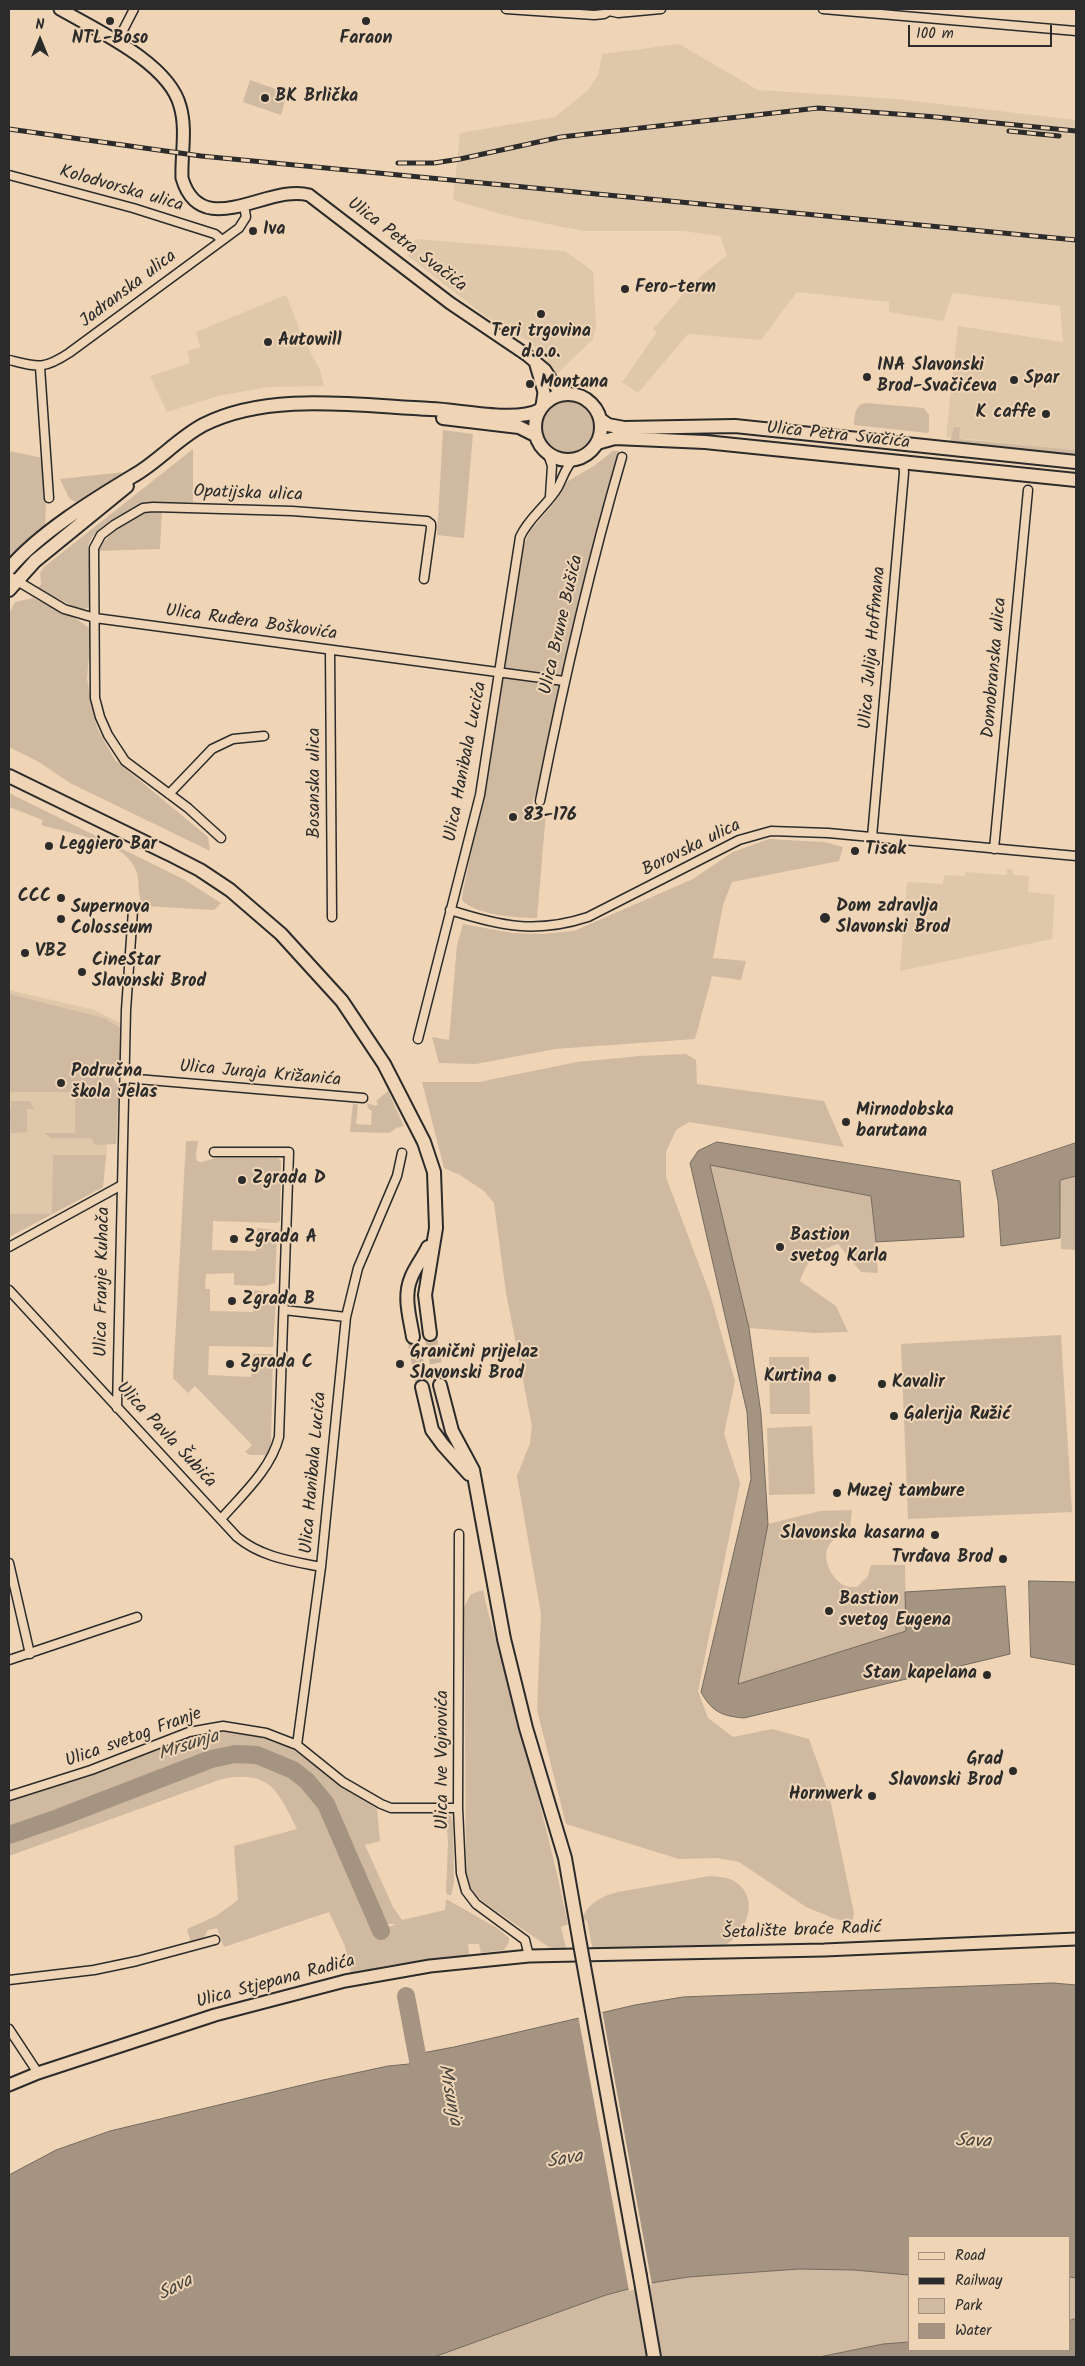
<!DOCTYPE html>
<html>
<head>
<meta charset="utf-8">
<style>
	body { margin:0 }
	#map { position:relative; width:1085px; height:2366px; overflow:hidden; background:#efd5b6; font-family:Kalam,sans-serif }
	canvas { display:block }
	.frame { position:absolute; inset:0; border:10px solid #2b2b2b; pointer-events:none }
	.legend { position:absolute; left:908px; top:2236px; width:162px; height:115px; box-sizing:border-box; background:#efd5b6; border:1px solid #a1917e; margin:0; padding:6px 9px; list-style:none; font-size:15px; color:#2b2b2b }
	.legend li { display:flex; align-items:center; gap:10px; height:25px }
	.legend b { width:25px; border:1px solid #a1917e }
	.north { position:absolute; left:15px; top:15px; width:50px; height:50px; -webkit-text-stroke:4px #efd5b6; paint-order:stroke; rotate:0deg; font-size:14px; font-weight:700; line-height:20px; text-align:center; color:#2b2b2b }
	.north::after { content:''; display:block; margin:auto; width:18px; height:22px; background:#2b2b2b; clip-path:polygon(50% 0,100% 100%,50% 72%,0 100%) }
	.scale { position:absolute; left:908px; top:25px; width:144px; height:22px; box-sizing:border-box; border:2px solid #2b2b2b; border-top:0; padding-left:6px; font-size:15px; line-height:18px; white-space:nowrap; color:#2b2b2b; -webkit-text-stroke:4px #efd5b6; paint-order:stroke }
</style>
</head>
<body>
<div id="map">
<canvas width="1085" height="2366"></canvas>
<div class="frame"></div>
<ul class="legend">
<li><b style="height:6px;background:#efd5b6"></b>Road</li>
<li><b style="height:6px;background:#2b2b2b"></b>Railway</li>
<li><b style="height:14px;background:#cfb9a0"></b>Park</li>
<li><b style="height:14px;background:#a49481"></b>Water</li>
</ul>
<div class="north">N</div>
<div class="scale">100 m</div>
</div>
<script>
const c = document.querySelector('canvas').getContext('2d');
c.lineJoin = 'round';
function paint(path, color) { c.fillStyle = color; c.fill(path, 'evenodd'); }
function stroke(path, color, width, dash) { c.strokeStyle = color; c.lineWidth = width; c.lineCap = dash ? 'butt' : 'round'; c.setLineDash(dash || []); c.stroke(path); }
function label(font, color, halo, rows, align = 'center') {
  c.font = font + ' Kalam,sans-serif'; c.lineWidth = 4; c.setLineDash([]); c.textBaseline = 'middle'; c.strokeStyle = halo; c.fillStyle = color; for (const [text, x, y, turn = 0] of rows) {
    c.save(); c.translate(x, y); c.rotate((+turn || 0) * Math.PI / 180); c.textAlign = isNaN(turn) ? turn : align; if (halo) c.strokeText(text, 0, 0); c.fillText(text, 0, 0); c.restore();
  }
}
paint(new Path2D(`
	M679,44L758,90L896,99L1076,120V450L946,437L958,326L1063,342L1060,306L953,293L943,321L889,312V302L797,292L761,340L688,334L638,393L622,382L657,332L653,329L694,282L727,255L720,236L683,231H583L504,215L453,200L460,133L555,117L588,90L598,75L602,54Z
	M415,239L565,251L593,271L596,325L593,339L557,374L530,342L485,316L408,256Z
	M286,295L304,340L320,370L324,386L268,387L218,396L167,412L150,376L190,363L187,351L200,347L196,332Z
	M1007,869L1013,870V875L1029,876L1028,892L1055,895L1052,939L900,971L907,882L943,884L944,875L965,876V872L1007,875Z
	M9,990L95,1010L120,1023L103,1187L9,1237Z`), '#dfc7aa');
paint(new Path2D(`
	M250,80L287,93L281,115L243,102Z
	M541 427a26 26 0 1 1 52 0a26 26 0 1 1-52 0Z
	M867,403L924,408L929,415V431L928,433L854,425C855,414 855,404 867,403Z
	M954,427H960L959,439L1076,450V456L950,442Z
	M443,430L473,434L464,538L437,535Z
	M193,449V502H146L138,505L93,536L90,541L88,546L91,596L89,607L80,610L38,588L41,584L40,573L44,567Z
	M9,451L43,458L46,504L45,528L12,557H9Z
	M613,451H619C586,563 560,675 539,789L533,799L532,810L546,812L537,918C517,918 475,915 462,900L463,891L490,765L524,545L530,531L555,502L568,481L594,466Z
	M124,472L77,503L69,498L60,479Z
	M150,511H162L160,549L98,551C109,532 130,517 150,511Z
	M33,598C49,606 82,619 91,630L87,679L97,728L115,760L208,837L210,851L70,783L39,762L9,747V614L15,602Z
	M9,793L183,879L221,903L214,910L144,906C136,896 141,879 135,868C122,840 68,833 41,825L43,820L9,807Z
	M769,839L824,842L843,847L839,861L732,882L723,905L713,958L746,961L741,980L712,976L695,1039L555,1049L476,1064L439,1063L432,1037L449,1040L457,945L463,924L512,933L543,934L574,931L693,879L733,852Z
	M9,994L104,1018L122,1029L120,1064L114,1069L98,1067V1075L112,1077L119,1087L116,1144L95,1145L91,1138H51L44,1133H75V1092H9Z
	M686,1054L696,1060L697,1084L824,1101L844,1147L689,1122L676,1130L666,1152V1177L710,1294L735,1381L724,1434L740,1483L698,1691L708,1718L733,1737L772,1729L809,1739L829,1794L854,1913L852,1922L835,1919L806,1907L739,1862L717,1858L679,1859L566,1824L537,1710L541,1614L517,1476L530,1443L532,1426L506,1293L494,1203L484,1191L460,1175L444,1168L422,1082H479L577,1062L640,1056Z
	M388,1091L404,1126L396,1128L390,1133L350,1132L353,1103L358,1105L356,1124L371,1125L372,1111L368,1108L367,1103L376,1106L378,1104L376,1101Z
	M11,1101H29L35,1109H27V1132L11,1133L9,1109L11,1108Z
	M186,1141H198C197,1150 195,1152 197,1161L202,1162L215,1158H278L281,1161L280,1221L277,1223L213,1221L212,1250L256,1251L257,1228L274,1230L277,1233L275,1283L264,1286L234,1285V1273L206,1274L205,1289H210V1311L253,1312L254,1290L272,1293L276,1300L273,1347L209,1346L208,1375L251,1377L253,1354H273L271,1444L270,1450L265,1455H250L245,1452L252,1445L195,1386L188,1393L173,1378Z
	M53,1155H106L103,1187L9,1237V1214H52Z
	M710,1165L872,1196L878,1273L861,1272L838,1244C815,1252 808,1259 800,1281L836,1306L848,1332L815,1333L749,1328Z
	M1076,1176V1250L1061,1249L1060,1180Z
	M1061,1335L1072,1512L908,1519L901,1344Z
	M769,1357H809L810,1414H770Z
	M812,1426L815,1494L769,1495L767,1428Z
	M852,1510L850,1527C844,1532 834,1538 829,1545C821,1558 831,1579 845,1586C848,1587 853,1587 857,1587L868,1576L871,1565H905L906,1631L738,1684L768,1524L820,1511Z
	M483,1590C489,1620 499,1648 507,1678C528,1760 551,1842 568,1924L561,1927L566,1948H550L489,1906L476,1896L470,1886L466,1874L464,1607L471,1594Z
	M218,1730L256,1734L272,1738L294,1750L377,1809L380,1841L365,1845L393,1907L402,1920L445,1910L446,1899L497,1928L509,1938V1942L504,1950L481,1953L479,1944H468L469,1955L389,1965L351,1974L345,1946L329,1912L224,1947L217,1928L208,1930L202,1941L191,1943L187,1929L216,1916L238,1900L234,1846L297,1829C277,1790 270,1770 222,1779L9,1856V1841L201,1770C216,1765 232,1758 249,1760C272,1763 297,1777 311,1795C337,1825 358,1895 374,1934L396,1924H385C368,1882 348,1821 321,1787C301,1763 269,1746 238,1748C206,1749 177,1765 148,1776C102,1794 55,1811 9,1828V1800L78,1779L204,1732Z
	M446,1813L451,1816L453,1823L454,1883L451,1895H448L446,1893L448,1843Z
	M710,1876C719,1877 730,1877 737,1883C759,1899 747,1932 727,1944C724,1946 719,1947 716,1948L593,1951L587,1920L584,1921L583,1916C591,1901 603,1896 618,1892Z
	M775,1922V1936H758V1923Z
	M799,2269L854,2270L909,2275V2342L883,2344L819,2357H434C504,2330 576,2300 650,2283C699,2273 750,2271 799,2269Z
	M1069,2277L1076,2278V2319L1069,2321Z`), '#cfb9a0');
const water = new Path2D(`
	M717,1142L960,1181L964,1237L876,1242L871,1196L710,1165L749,1328L761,1414L768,1524L738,1684L906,1631L905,1592L1005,1586L1010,1654L744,1718C722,1716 712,1712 701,1692L751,1479L747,1412L690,1163L698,1151Z
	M1076,1143V1176L1060,1180V1238L1001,1246L998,1201L992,1171Z
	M1029,1581L1076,1582V1665L1031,1657Z
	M1053,1983L1076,1985V2278L1069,2277V2237H909V2275L854,2270L799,2269L688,2277L651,2283L606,2295L434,2357H9V2175L56,2150L110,2131L323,2080L388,2066L409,2064L417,2054L454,2047L635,2005L683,1997Z
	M1076,2319V2357H819L883,2344L909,2342V2350H1069V2321Z`);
paint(water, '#a49481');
stroke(water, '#746a5f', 1);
paint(new Path2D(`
	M602,2010L652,2285L629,2291L578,2015Z`), '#efd5b6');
stroke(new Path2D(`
	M9,1835L58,1818L211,1759L235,1754L257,1755L293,1770L307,1781L326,1804L381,1931
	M406,1996L421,2076`), '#a49481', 18);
stroke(new Path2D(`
	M430,1334L440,1385
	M413,1337L422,1387`), '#c8b39a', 12, [12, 6]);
const minor = new Path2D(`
	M506,9L594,15L604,14L609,11
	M823,9L1076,31
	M609,11L618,13L661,9
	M117,42L134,9
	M9,175L133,208L215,234L222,240
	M9,360C38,367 43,370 69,353L239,228L246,217L244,205
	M40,367L49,498
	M548,454L552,466L550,496
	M9,576L64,609L95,618L564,681
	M330,650L332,917
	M169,794L212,749L233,739L264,736
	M540,801C563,685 589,570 622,457
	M872,837L904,473L903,461
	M221,838L188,808L125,761L108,735L100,717L95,698L94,548L101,535L114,525L143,508L153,507L292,511L427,521L431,524V528L424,579
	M994,849L1028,490
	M450,910C500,926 536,934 588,917L739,840L771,831L828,833L1076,856
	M418,1039L480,795L520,537C529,517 547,506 558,487C563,478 565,468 573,460
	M125,1078L363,1098
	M214,1152H289L279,1437C271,1469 242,1495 221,1519
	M9,1247L120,1186
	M9,1290L237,1537C261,1557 291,1561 321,1567
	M284,1310L346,1317
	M117,1408L126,1010L133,910
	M459,1534L458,1808L461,1873L466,1891L476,1904L525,1940L529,1956
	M9,1563L30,1654
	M9,1660L137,1617
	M297,1745L321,1567L346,1317L358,1268L397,1176L402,1153
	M9,1796L91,1770L189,1732L223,1726L266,1733L297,1745L343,1782L381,1804L391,1808H458
	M9,1980L94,1970L137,1961L215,1940
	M9,2029L38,2073`);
const secondary = new Path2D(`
	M60,9C96,30 169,63 180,106C187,129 181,155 182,178C201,243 269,183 309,195L450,303L527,355L545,370L556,387L568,394
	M536,365L544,392L542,406
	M9,2085L38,2073L215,2015L345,1981L430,1966L529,1956L824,1950L1076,1939`);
const primary = new Path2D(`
	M535 427a33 33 0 1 1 66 0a33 33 0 1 1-66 0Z
	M443,418L519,427L535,435
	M601,420L608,425L624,428L735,426L1076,462
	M597,443L615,438L705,442L1076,480
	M9,569C38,534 93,500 133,476C158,462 177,439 203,425C269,391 360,406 431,409C460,410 516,423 540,410
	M9,590L35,561L127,486
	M9,776L169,854L200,870L230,890L281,934L342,1001L384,1064L424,1142L434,1172L436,1228L425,1295L430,1334
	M413,1337C410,1318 403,1297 411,1278C415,1267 423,1258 428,1247
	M440,1385L452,1431L473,1470L504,1639L526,1728L565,1858L580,1944
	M422,1387L432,1430L443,1445L469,1474
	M640,2276L654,2357`);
stroke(minor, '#2b2b2b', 11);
stroke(secondary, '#2b2b2b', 15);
stroke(primary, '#2b2b2b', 16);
stroke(minor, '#efd5b6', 8);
stroke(secondary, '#efd5b6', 11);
stroke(primary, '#efd5b6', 12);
const rail = new Path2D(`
	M9,129L201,156L1076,240
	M1009,131L1059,136
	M398,163H434L460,159L561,137L818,108L936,117L1076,131`);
stroke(rail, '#2b2b2b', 5);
stroke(rail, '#efd5b6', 3, [9]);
const primaryBridge = new Path2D(`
	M580,1944L640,2276`);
stroke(primaryBridge, '#2b2b2b', 16, []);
stroke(primaryBridge, '#efd5b6', 12);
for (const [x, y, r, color] of [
	[110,21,5,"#2b2b2b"],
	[366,21,5,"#2b2b2b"],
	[265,98,5,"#2b2b2b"],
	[253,231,5,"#2b2b2b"],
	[625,289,5,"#2b2b2b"],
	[541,314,5,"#2b2b2b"],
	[268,342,5,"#2b2b2b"],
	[867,377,5,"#2b2b2b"],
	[1014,380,5,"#2b2b2b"],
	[530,384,5,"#2b2b2b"],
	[1046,414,5,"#2b2b2b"],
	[513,817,5,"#2b2b2b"],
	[49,846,5,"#2b2b2b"],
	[855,851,5,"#2b2b2b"],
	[61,898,5,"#2b2b2b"],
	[825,918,6,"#2b2b2b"],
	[61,919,5,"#2b2b2b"],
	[25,953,5,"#2b2b2b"],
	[82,972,5,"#2b2b2b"],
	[61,1083,5,"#2b2b2b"],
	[846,1122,5,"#2b2b2b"],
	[242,1180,5,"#2b2b2b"],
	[234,1239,5,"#2b2b2b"],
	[780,1247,5,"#2b2b2b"],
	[232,1301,5,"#2b2b2b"],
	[230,1364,5,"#2b2b2b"],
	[400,1364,5,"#2b2b2b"],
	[832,1378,5,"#2b2b2b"],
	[882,1384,5,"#2b2b2b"],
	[894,1416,5,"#2b2b2b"],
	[837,1493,5,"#2b2b2b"],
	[935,1535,5,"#2b2b2b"],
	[1003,1559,5,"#2b2b2b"],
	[829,1611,5,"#2b2b2b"],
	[987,1675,5,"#2b2b2b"],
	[1013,1771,5,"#2b2b2b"],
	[872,1796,5,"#2b2b2b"]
]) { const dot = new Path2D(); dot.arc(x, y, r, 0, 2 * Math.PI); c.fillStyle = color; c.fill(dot); stroke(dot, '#efd5b6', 2); }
label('bold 18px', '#2b2b2b', '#efd5b6', [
	["NTL-Boso",110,40,"center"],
	["Faraon",366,40,"center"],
	["BK Brlička",275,98],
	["Iva",263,231],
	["Fero-term",635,289],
	["Teri trgovina",541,333,"center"],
	["d.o.o.",541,354,"center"],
	["Autowill",278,342],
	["INA Slavonski",877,367],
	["Brod-Svačićeva",877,388],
	["Spar",1024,380],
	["Montana",540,384],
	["K caffe",1036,414,"right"],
	["83-176",523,817],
	["Leggiero Bar",59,846],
	["Tisak",865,851],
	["CCC",51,898,"right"],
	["Dom zdravlja",836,908],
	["Slavonski Brod",836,929],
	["Supernova",71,909],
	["Colosseum",71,930],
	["VBZ",35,953],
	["CineStar",92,962],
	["Slavonski Brod",92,983],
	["Područna",71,1073],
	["škola Jelas",71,1094],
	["Mirnodobska",856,1112],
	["barutana",856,1133],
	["Zgrada D",252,1180],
	["Bastion",790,1237],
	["svetog Karla",790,1258],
	["Zgrada A",244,1239],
	["Zgrada B",242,1301],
	["Granični prijelaz",410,1354],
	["Slavonski Brod",410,1375],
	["Zgrada C",240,1364],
	["Kurtina",822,1378,"right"],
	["Kavalir",892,1384],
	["Galerija Ružić",904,1416],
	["Muzej tambure",847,1493],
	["Slavonska kasarna",925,1535,"right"],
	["Tvrđava Brod",993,1559,"right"],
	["Bastion",839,1601],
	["svetog Eugena",839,1622],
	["Stan kapelana",977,1675,"right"],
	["Grad",1003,1761,"right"],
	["Slavonski Brod",1003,1782,"right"],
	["Hornwerk",862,1796,"right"]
], 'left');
label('18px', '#2b2b2b', '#efd5b6', [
	["Kolodvorska ulica",121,190,16],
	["Ulica Petra Svačića",406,246,37],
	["Jadranska ulica",129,290,-37],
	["Ulica Petra Svačića",838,437,6],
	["Opatijska ulica",248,495,2],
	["Ulica Ruđera Boškovića",251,624,8],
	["Ulica Brune Bušića",563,625,-77],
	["Ulica Julija Hoffmana",874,648,-85],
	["Domobranska ulica",996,668,-85],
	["Ulica Hanibala Lucića",467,762,-79],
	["Bosanska ulica",316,783,-90],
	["Borovska ulica",692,849,-26],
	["Ulica Juraja Križanića",260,1075,5],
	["Ulica Franje Kuhača",104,1282,-89],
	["Ulica Pavla Šubića",165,1436,47],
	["Ulica Hanibala Lucića",315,1473,-85],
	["Ulica svetog Franje",134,1739,-20],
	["Ulica Ive Vojnovića",444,1760,-90],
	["Šetalište braće Radić",802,1932,-2],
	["Ulica Stjepana Radića",276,1983,-15]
]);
label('italic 19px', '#494540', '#efd5b6', [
	["Mrsunja",189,1747,-18],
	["Mrsunja",448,2095,79],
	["Sava",973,2143,2],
	["Sava",565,2161,-10],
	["Sava",176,2289,-27]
]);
</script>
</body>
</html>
